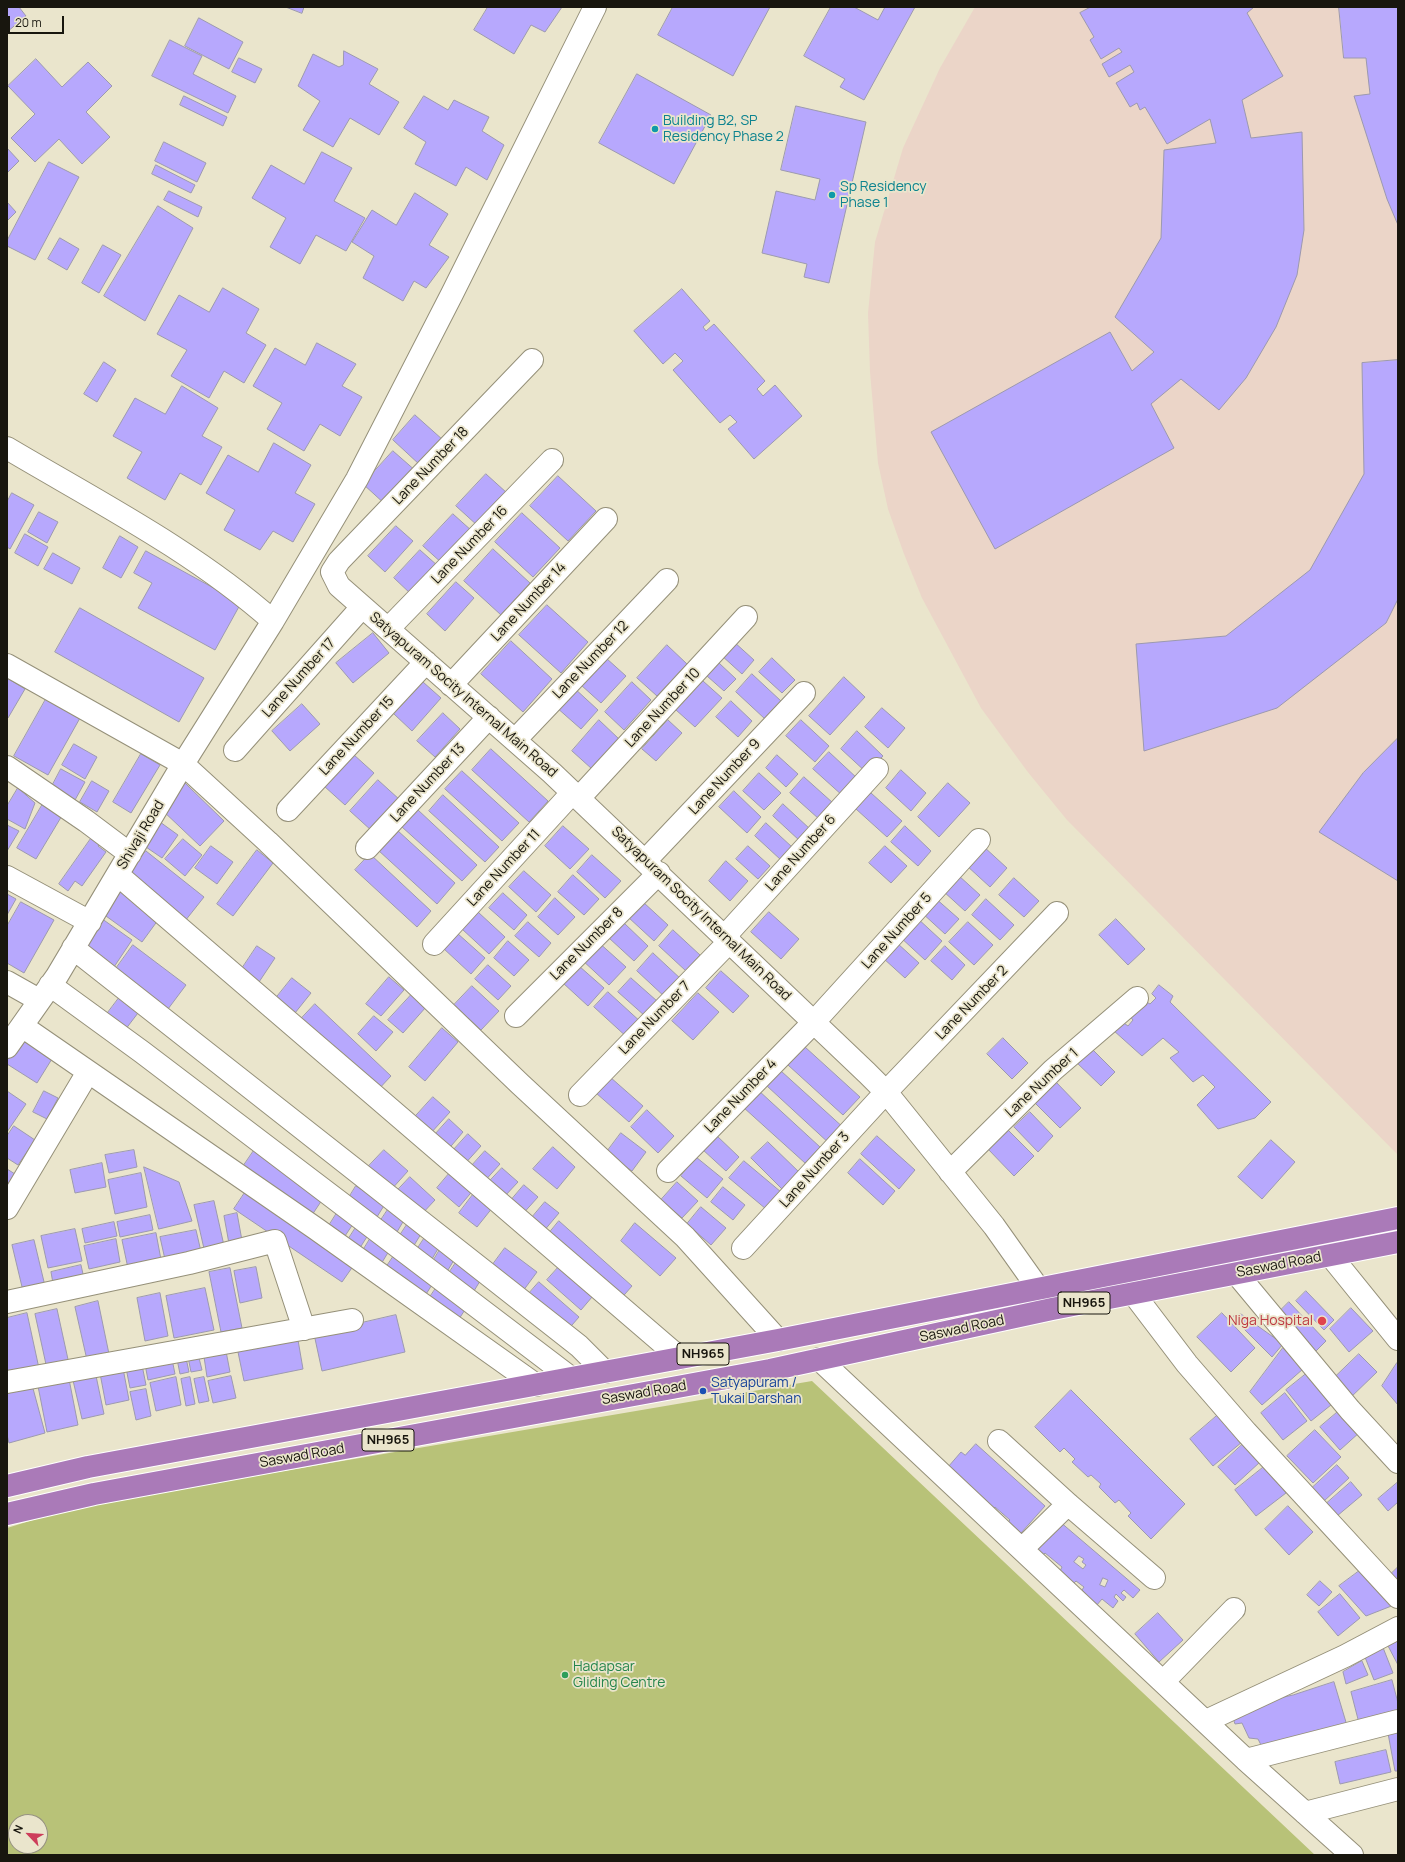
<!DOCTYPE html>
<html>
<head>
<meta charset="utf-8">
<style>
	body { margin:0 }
	#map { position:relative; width:1405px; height:1862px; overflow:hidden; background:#eae5cc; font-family:Manrope,sans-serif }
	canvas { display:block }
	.frame { position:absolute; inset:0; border:8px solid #18160e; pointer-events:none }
	.north { position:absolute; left:8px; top:1814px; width:40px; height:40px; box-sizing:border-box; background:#eae5cc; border:1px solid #969280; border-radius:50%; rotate:295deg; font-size:11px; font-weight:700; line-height:16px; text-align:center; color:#18160e }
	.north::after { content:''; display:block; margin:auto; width:14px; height:18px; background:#cd3d5a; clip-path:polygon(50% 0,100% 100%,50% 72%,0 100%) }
	.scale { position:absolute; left:8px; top:16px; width:56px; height:18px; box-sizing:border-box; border:2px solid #18160e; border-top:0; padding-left:5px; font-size:12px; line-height:14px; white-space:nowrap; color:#18160e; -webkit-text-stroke:3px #eae5cc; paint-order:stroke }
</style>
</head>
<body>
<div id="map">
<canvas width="1405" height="1862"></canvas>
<div class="frame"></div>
<div class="north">N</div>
<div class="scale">20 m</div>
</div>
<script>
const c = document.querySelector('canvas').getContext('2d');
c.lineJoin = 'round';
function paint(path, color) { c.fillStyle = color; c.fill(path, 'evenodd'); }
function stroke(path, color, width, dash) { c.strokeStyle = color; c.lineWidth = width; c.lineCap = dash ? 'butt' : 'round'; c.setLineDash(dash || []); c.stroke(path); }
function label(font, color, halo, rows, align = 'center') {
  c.font = font + ' Manrope,sans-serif'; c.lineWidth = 3.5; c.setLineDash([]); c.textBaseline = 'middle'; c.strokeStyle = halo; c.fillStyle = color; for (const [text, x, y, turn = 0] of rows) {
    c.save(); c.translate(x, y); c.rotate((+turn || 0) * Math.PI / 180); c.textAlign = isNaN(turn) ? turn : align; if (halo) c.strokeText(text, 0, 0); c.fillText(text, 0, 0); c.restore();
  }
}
paint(new Path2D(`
	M975,7H1398V1155L1067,820L1027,771L981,708L922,598L904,554L888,509L878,463L870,372L868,313L875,242L903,148L940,68Z`), '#ebd5c8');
paint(new Path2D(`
	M812,1381L1315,1855H7V1528L78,1506ZM16,1822H40V1846H16Z`), '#b8c278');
const building = new Path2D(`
	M7,7H19L26,16L7,32Z
	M286,7H304L302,13Z
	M488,7H562L545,32L531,25L514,54L474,30Z
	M673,7H770L733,76L658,35Z
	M831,7H854L878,20L885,7H915L864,100L840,87L845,79L804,56Z
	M1091,7H1254L1247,13L1283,76L1242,100L1251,138L1302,132L1304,230L1297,275L1276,327L1246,378L1219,410L1181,379L1151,404L1174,448L995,549L931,432L1110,332L1132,371L1154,352L1115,317L1161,238L1164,150L1216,143L1210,119L1167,144L1145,107L1140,110L1137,103L1130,107L1116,83L1134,72L1130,65L1109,77L1102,64L1122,52L1119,48L1101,59L1090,40L1094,37L1080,13Z
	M1339,7H1398V225L1387,199L1354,96L1370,94L1366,58H1344Z
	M199,18L243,42L229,69L185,46Z
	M170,40L202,56L193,74L236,96L228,113L152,76Z
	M344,51L378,69L369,84L399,102L379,135L350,118L333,147L303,130L320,101L298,86L313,54L339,67L343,65Z
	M239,58L262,69L255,83L232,72Z
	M36,59L62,87L88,62L112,86L86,112L110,137L82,164L59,139L35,162L11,138L35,114L8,86Z
	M637,74L711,115L674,184L599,143Z
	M184,96L227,117L223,126L180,105Z
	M424,96L448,110L454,100L489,117L482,131L504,145L487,180L466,167L456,186L415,164L426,142L404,128Z
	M796,106L866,122L829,283L804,277L807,264L762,253L776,191L815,200L820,179L781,170Z
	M164,142L206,163L197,182L155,161Z
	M7,148L19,161L7,173Z
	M322,152L352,168L334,201L365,218L346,251L316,235L300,264L270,247L286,218L252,198L271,165L304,184Z
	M49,162L79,177L35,260L7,246V241Z
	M156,165L195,185L191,193L152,174Z
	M169,191L202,207L198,217L164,200Z
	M415,193L448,214L429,245L449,257L426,288L414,281L403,301L363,278L374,256L352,242L372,210L396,225Z
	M7,202L16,212L7,221Z
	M158,206L193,228L145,321L104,296Z
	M60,238L79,249L67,270L48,259Z
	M103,245L121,255L99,293L82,283Z
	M223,288L259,309L246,333L266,345L244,383L224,371L209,398L171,376L187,350L157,334L179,295L209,312Z
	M682,289L710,321L703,327L706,331L714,324L765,381L757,389L763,396L775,385L802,416L754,459L728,429L737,422L730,415L720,423L673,370L683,361L675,353L663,364L634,331Z
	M317,343L356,364L342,386L362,397L340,436L320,424L304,451L267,429L282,403L253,386L275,348L305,365Z
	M1398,360V599L1386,623L1277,708L1144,751L1136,644L1226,636L1310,570L1364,474L1362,363Z
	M104,362L116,370L97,402L84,394Z
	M182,386L218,408L202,436L222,447L201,485L180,473L165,500L127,478L142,452L113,436L135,398L165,414Z
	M415,415L443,440L420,465L393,440Z
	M274,443L311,465L295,493L315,504L293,542L273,531L260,550L224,530L235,510L206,493L228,455L258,472Z
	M393,451L417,472L386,505L363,484Z
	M486,474L507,493L478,526L456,506Z
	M558,476L596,511L568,541L530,506Z
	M12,493L34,505L10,549L7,547V502Z
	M39,512L58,522L47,543L28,532Z
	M522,513L560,548L533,577L495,542Z
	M453,514L472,531L443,564L423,546Z
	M396,526L413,541L385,572L368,556Z
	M25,534L48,547L38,566L15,553Z
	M120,536L138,547L121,578L103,568Z
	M493,549L530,583L501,615L464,581Z
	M420,550L438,566L412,595L394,578Z
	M146,551L241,603L215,650L138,608L152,583L134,573Z
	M53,553L80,568L72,584L44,569Z
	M456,582L474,598L445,631L427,614Z
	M547,605L588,642L561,673L519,635Z
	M80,608L204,678L179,722L55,652Z
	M373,633L389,653L353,683L336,663Z
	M511,641L552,679L523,712L481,674Z
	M733,641L754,660L742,674L721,655Z
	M667,645L687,664L657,696L637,678Z
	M606,658L626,676L601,703L581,685Z
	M772,658L795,680L782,693L759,672Z
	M719,663L736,679L724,691L707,676Z
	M752,674L781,701L765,719L736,692Z
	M844,677L865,697L830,735L809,716Z
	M7,678L25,689L8,718H7Z
	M703,681L722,698L695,727L676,710Z
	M423,682L441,698L412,731L394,714Z
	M632,682L651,700L624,730L605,712Z
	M573,687L598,710L581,729L556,707Z
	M46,699L80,718L48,775L14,756Z
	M731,701L752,721L738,737L716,717Z
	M302,704L320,724L290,751L272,731Z
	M882,708L905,728L888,748L865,727Z
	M443,713L460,729L435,757L417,741Z
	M599,720L619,739L592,769L572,751Z
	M668,720L682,733L656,761L642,749Z
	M801,720L829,746L815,762L786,736Z
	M857,731L883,756L867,773L841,749Z
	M1398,738V881L1319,832L1363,773Z
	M74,744L97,757L85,779L62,765Z
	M491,749L548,801L529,822L472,770Z
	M829,752L858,779L843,796L813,769Z
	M141,754L160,765L131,813L113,802Z
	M353,754L374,773L345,805L324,786Z
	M777,755L798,774L786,787L766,768Z
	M61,769L85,782L75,800L51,788Z
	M901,770L926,793L911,811L886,788Z
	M462,771L519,823L502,841L445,789Z
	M759,773L781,793L764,810L743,791Z
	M804,777L833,803L819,819L790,793Z
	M378,780L400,800L372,831L350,811Z
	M92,781L109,791L97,812L80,802Z
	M185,783L224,821L200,846L161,809Z
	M948,783L970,803L939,837L918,817Z
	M18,788L35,803L25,829L7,819V806Z
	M734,791L761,817L747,833L719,807Z
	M871,793L902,821L887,837L856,809Z
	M443,795L499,847L485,862L429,811Z
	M44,802L63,814L36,859L17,848Z
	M783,804L810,829L800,841L773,816Z
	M418,810L477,865L462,881L402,827Z
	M160,822L178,835L162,858L143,845Z
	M766,823L792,847L781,860L755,836Z
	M7,825L19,831L7,851Z
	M563,826L589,849L570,869L545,846Z
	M905,826L931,851L918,866L891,842Z
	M97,830L105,837L98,846L106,852L82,886L75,881L68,891L59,884Z
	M397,830L455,883L437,904L378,850Z
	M183,839L202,855L185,876L165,859Z
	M211,846L233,862L217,884L195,868Z
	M748,846L770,866L758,879L736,859Z
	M885,846L907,866L891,883L869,863Z
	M983,846L1007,868L990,887L966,865Z
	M257,850L273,863L233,916L217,904Z
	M146,851L204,897L185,921L127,875Z
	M370,854L431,911L417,927L355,870Z
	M592,855L621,881L605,898L577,872Z
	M726,861L748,881L730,901L709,881Z
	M524,871L551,895L536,912L509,887Z
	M573,875L599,899L584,915L558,892Z
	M958,875L980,895L965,911L943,891Z
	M1014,878L1039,901L1024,917L999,895Z
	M118,885L161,916L142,942L99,911Z
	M503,893L527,915L514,930L489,908Z
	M7,894L16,899L7,915Z
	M934,897L959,919L945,934L921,912Z
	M555,898L575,917L558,935L538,917Z
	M986,899L1014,925L1000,940L972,915Z
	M21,902L54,920L24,973L7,963V926Z
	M643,902L668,925L654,941L628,917Z
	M478,912L505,937L489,954L462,929Z
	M769,912L799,939L781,959L751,932Z
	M98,916L132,940L114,967L82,943Z
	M916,917L942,941L925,960L899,936Z
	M1116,919L1145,949L1128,965L1099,935Z
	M528,922L551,943L539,957L515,936Z
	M623,922L648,946L634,961L609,938Z
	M968,922L993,945L974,965L949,942Z
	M673,930L700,955L686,971L659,946Z
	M457,933L485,958L471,974L443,948Z
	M508,941L529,960L514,976L494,958Z
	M597,941L626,967L609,985L581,959Z
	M897,943L919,963L905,978L883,958Z
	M133,945L186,985L168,1009L115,970Z
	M257,946L275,958L259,982L241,970Z
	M945,946L965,965L952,980L931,961Z
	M653,953L682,980L666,998L637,971Z
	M488,965L511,986L498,1000L475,979Z
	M579,966L604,988L588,1006L563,983Z
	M721,971L749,996L733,1013L706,988Z
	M389,977L404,990L381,1016L366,1004Z
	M292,978L311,993L295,1013L276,998Z
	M631,978L657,1001L645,1016L618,992Z
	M1159,985L1173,996L1170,1002L1271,1102L1255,1118L1218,1129L1197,1105L1215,1087L1203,1075L1193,1082L1170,1058L1179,1052L1163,1038L1142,1056L1113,1030L1121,1021L1128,1026L1133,1020L1128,1014L1145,1001L1150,1004L1156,998L1152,994Z
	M472,986L499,1011L481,1030L454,1005Z
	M608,992L643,1024L629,1039L594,1007Z
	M698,993L719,1012L693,1040L672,1021Z
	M122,994L141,1009L122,1034L103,1019Z
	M412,994L426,1007L403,1033L388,1020Z
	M315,1004L391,1076L376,1092L300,1020Z
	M374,1016L393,1032L376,1051L358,1034Z
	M442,1028L458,1042L425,1081L409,1067Z
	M23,1033L55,1054L37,1083L7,1064V1059Z
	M1003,1038L1028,1063L1012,1079L987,1054Z
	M805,1047L860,1097L843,1115L788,1065Z
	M1090,1047L1115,1072L1101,1086L1075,1061Z
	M781,1071L845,1129L831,1145L767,1086Z
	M610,1077L643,1106L629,1122L596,1093Z
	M1055,1081L1081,1108L1060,1128L1034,1102Z
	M758,1090L820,1147L805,1163L743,1107Z
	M7,1091L26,1104L7,1132Z
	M44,1091L58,1098L47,1119L33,1112Z
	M433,1097L450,1112L430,1134L413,1119Z
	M647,1110L674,1136L658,1153L631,1127Z
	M1030,1112L1053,1136L1038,1152L1014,1127Z
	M449,1119L463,1132L446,1152L431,1139Z
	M14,1126L35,1140L18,1165L7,1158V1136Z
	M1007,1129L1034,1156L1014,1176L987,1148Z
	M621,1133L646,1152L632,1171L606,1153Z
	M468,1134L481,1146L462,1167L449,1155Z
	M716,1135L739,1157L726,1171L702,1149Z
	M877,1136L915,1170L899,1189L861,1154Z
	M1271,1140L1295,1162L1262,1199L1238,1177Z
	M768,1142L801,1174L784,1191L751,1158Z
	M257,1146L324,1197L310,1218L240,1171Z
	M553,1147L575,1167L557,1189L533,1169Z
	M134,1150L137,1167L109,1173L105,1155Z
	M384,1150L408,1171L390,1191L366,1169Z
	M485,1151L500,1164L482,1184L467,1171Z
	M696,1157L723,1179L707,1198L681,1176Z
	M860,1159L895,1191L883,1205L848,1173Z
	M744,1161L781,1192L766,1209L729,1178Z
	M102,1163L106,1187L75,1193L70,1170Z
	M144,1167L179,1182L192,1221L159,1229Z
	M502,1168L518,1182L504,1197L488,1183Z
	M7,1169L15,1174L7,1186Z
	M453,1169L475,1188L459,1207L437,1188Z
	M141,1173L147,1207L115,1214L108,1180Z
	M410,1177L435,1200L420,1216L395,1193Z
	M677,1182L698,1201L682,1218L661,1200Z
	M524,1185L538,1197L520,1217L507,1205Z
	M356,1186L385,1204L372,1225L345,1204Z
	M723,1187L745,1205L733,1220L711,1202Z
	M248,1188L356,1262L342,1282L234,1209Z
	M475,1192L493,1207L477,1227L459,1213Z
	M214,1201L225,1250L205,1253L194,1205Z
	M545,1202L559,1213L543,1232L529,1221Z
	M391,1205L407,1215L394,1237L377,1226Z
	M701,1207L726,1228L711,1245L687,1224Z
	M340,1208L357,1218L341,1242L325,1232Z
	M237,1213L243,1246L230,1249L224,1216Z
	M150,1215L153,1230L120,1237L117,1222Z
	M410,1220L424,1229L410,1252L395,1243Z
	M559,1221L632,1286L618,1302L546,1237Z
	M114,1222L117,1236L85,1243L82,1229Z
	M635,1223L676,1258L660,1276L621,1241Z
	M358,1224L370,1232L356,1254L344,1246Z
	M75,1229L82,1261L48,1268L41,1236Z
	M196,1230L202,1256L166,1264L160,1237Z
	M429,1231L442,1242L429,1264L414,1254Z
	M156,1233L162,1265L129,1273L122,1240Z
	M373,1234L392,1246L378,1269L359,1257Z
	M116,1239L120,1262L89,1269L84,1246Z
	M34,1240L45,1286L23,1291L12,1245Z
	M444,1243L457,1255L445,1275L430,1266Z
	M505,1248L537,1272L523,1291L491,1267Z
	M397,1251L435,1280L423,1299L383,1272Z
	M459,1258L483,1276L471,1296L445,1279Z
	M564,1261L598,1290L581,1310L547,1280Z
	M81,1265L85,1283L54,1289L51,1272Z
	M256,1267L262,1298L240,1303L234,1271Z
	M230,1268L242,1328L221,1332L209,1272Z
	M539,1282L579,1317L565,1333L525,1298Z
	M438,1285L468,1305L459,1319L428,1300Z
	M205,1288L214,1330L174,1338L166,1296Z
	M1306,1291L1334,1320L1324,1330L1296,1301Z
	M160,1293L168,1336L145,1341L137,1298Z
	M98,1301L109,1354L87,1360L75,1307Z
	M1289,1302L1326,1341L1316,1351L1279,1312Z
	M1351,1308L1373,1331L1349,1352L1330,1329Z
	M57,1309L69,1364L47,1369L35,1314Z
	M27,1313L40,1373L7,1381V1318Z
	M1222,1313L1255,1348L1231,1372L1197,1337Z
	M1241,1314L1283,1344L1272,1357L1232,1317Z
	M396,1315L405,1352L322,1371L314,1334Z
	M298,1340L303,1369L244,1381L238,1352Z
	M225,1346L230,1372L207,1377L203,1350Z
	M1283,1348L1303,1369L1262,1405L1250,1392Z
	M197,1350L202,1370L191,1372L187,1352Z
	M185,1353L189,1372L180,1374L176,1354Z
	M171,1354L175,1374L148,1380L144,1359Z
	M1359,1354L1377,1372L1349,1399L1331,1381Z
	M141,1360L146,1385L130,1388L125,1363Z
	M122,1363L129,1400L106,1405L99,1368Z
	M1397,1363L1398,1364V1405L1382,1386Z
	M1311,1370L1336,1401L1311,1421L1286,1390Z
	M95,1371L104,1414L82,1419L72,1376Z
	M68,1374L78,1425L47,1432L37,1381Z
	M231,1376L236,1398L213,1403L208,1381Z
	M176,1377L181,1405L156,1411L150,1383Z
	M190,1377L195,1404L186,1406L181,1379Z
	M204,1377L209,1401L199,1403L194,1379Z
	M31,1381L45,1433L9,1443L7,1435V1388Z
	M146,1389L151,1416L136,1420L130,1392Z
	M1071,1390L1185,1504L1151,1539L1128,1516L1131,1513L1119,1500L1115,1503L1099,1487L1101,1484L1091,1475L1088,1477L1072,1462L1075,1459L1064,1448L1060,1452L1035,1427Z
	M1285,1393L1307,1421L1283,1440L1261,1413Z
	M1340,1410L1360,1432L1340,1450L1320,1427Z
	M1219,1414L1242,1442L1213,1466L1190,1439Z
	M1315,1430L1341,1457L1313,1483L1287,1456Z
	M976,1444L1045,1506L1021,1533L1008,1522L1010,1520L995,1507L994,1508L948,1467L961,1452L965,1455Z
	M1243,1444L1260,1462L1235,1485L1218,1467Z
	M1337,1465L1349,1478L1324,1501L1312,1488Z
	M1265,1466L1286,1493L1256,1516L1235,1490Z
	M1351,1482L1362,1495L1337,1516L1327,1503Z
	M1398,1482V1502L1388,1511L1378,1499Z
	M1288,1506L1313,1532L1289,1555L1265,1529Z
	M1059,1521L1140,1590L1133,1598L1124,1590L1121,1593L1126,1597L1123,1601L1116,1594L1114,1597L1118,1601L1113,1608L1102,1599L1096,1606L1088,1599L1089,1597L1082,1590L1084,1587L1076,1581L1074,1583L1060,1571L1062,1567L1045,1553L1043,1555L1036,1548ZM1079,1556L1084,1559L1082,1562L1086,1565L1083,1569L1074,1562ZM1103,1578L1108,1580L1105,1587L1100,1585Z
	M1398,1567V1582L1391,1574Z
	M1362,1569L1394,1605L1366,1616L1339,1586Z
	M1320,1581L1332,1592L1319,1606L1307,1595Z
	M1340,1594L1360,1618L1338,1636L1318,1612Z
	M1158,1613L1183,1640L1159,1662L1135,1634Z
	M1398,1639V1665L1387,1644Z
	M1382,1645L1393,1673L1374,1680L1363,1652Z
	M1362,1661L1368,1675L1346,1684L1343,1672Z
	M1392,1680L1398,1703V1717L1360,1727L1351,1692Z
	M1334,1682L1348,1729L1263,1749L1258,1739L1249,1738L1242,1723L1235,1724L1232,1715L1254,1704L1293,1695Z
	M1398,1726V1771H1395L1387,1728Z
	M1386,1750L1391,1772L1340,1784L1335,1762Z`);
paint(building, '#b7a8fd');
stroke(building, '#9c99af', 1);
const minor = new Path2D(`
	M532,360L339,561L332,572L339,586L552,773L867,1073L886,1092L994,1226L1038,1288
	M7,448C98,502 194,551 273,621
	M388,629L552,460
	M7,665L183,764L268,842L520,1084L685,1237L778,1340
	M451,685L606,519
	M515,740L667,580
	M235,750L362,607
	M7,767L86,821L130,854
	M579,798L746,617
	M288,810L426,662
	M367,848L489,717
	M645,861L804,693
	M118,875L680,1358
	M7,877L90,922
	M725,936L877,769
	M434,944L573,792
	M73,948L579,1346L605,1372
	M7,982L39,1000
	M50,985L142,1052L571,1378
	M516,1016L659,873
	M22,1026L315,1228L536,1385
	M7,1047L57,976L183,764L273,621L357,479L452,294L595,7
	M580,1095L730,941
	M668,1171L814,1022L979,840
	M950,1172L1053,1070L1137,998
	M7,1208L88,1072
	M743,1248L886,1092L1057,913
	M1330,1255L1398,1339
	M1236,1273L1350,1410L1398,1462
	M1133,1293L1187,1364L1246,1432L1398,1597
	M7,1302L189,1263L275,1241L304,1329
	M819,1359L1246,1760L1352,1855
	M7,1382L352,1320
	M999,1441L1068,1504L1154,1578
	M1022,1549L1068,1504
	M1164,1681L1234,1609
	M1206,1721L1345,1656L1398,1628
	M1246,1760L1398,1721
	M1305,1813L1398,1789`);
const highway = new Path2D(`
	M7,1486L88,1467L778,1340L1398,1218
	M7,1514L94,1494L770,1370L1052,1309L1398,1242`);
stroke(minor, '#959079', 24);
stroke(highway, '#fff', 24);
stroke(minor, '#fff', 22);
stroke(highway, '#aa7ab8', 22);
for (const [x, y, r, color] of [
	[655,129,4,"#0f9aa8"],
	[832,195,4,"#0f9aa8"],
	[1322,1321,5,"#e0444e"],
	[703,1391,4,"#1a4fb4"],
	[565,1675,4,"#2e9e5b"]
]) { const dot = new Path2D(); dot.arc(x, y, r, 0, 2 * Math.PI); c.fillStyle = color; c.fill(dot); stroke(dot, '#eae5cc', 1.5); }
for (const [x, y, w] of [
	[1084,1303,52],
	[703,1354,52],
	[388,1440,52]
]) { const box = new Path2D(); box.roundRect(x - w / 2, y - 11, w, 22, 3); c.fillStyle = '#eae5cc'; c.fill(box); stroke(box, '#18160e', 1); }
label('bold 13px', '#18160e', null, [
	["NH965",1084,1303],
	["NH965",703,1354],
	["NH965",388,1440]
]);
label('14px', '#0d838f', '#eae5cc', [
	["Building B2, SP",663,121],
	["Residency Phase 2",663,137],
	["Sp Residency",840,187],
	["Phase 1",840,203]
], 'left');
label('14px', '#18160e', '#eae5cc', [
	["Lane Number 18",431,466,-46],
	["Lane Number 16",470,545,-46],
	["Lane Number 14",529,602,-47],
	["Lane Number 12",591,660,-46],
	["Lane Number 17",299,678,-48],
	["Satyapuram Socity Internal Main Road",463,695,41],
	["Lane Number 10",663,708,-47],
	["Lane Number 15",357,736,-47],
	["Lane Number 9",725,777,-47],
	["Lane Number 13",428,783,-47],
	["Shivaji Road",141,835,-59],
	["Lane Number 6",801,853,-48],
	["Lane Number 11",504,868,-47],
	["Satyapuram Socity Internal Main Road",701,914,44],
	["Lane Number 5",897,931,-48],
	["Lane Number 8",587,944,-45],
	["Lane Number 2",972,1003,-46],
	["Lane Number 7",655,1018,-46],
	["Lane Number 1",1042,1083,-43],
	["Lane Number 4",741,1096,-46],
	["Lane Number 3",815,1170,-48],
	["Saswad Road",1279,1265,-11],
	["Saswad Road",962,1329,-12],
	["Saswad Road",644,1393,-10],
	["Saswad Road",302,1456,-10]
]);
label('14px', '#be3a42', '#eae5cc', [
	["Niga Hospital",1313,1321]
], 'right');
label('14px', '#164399', '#eae5cc', [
	["Satyapuram /",711,1383],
	["Tukai Darshan",711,1399]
], 'left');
label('14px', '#27864d', '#eae5cc', [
	["Hadapsar",573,1667],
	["Gliding Centre",573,1683]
], 'left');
</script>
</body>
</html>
